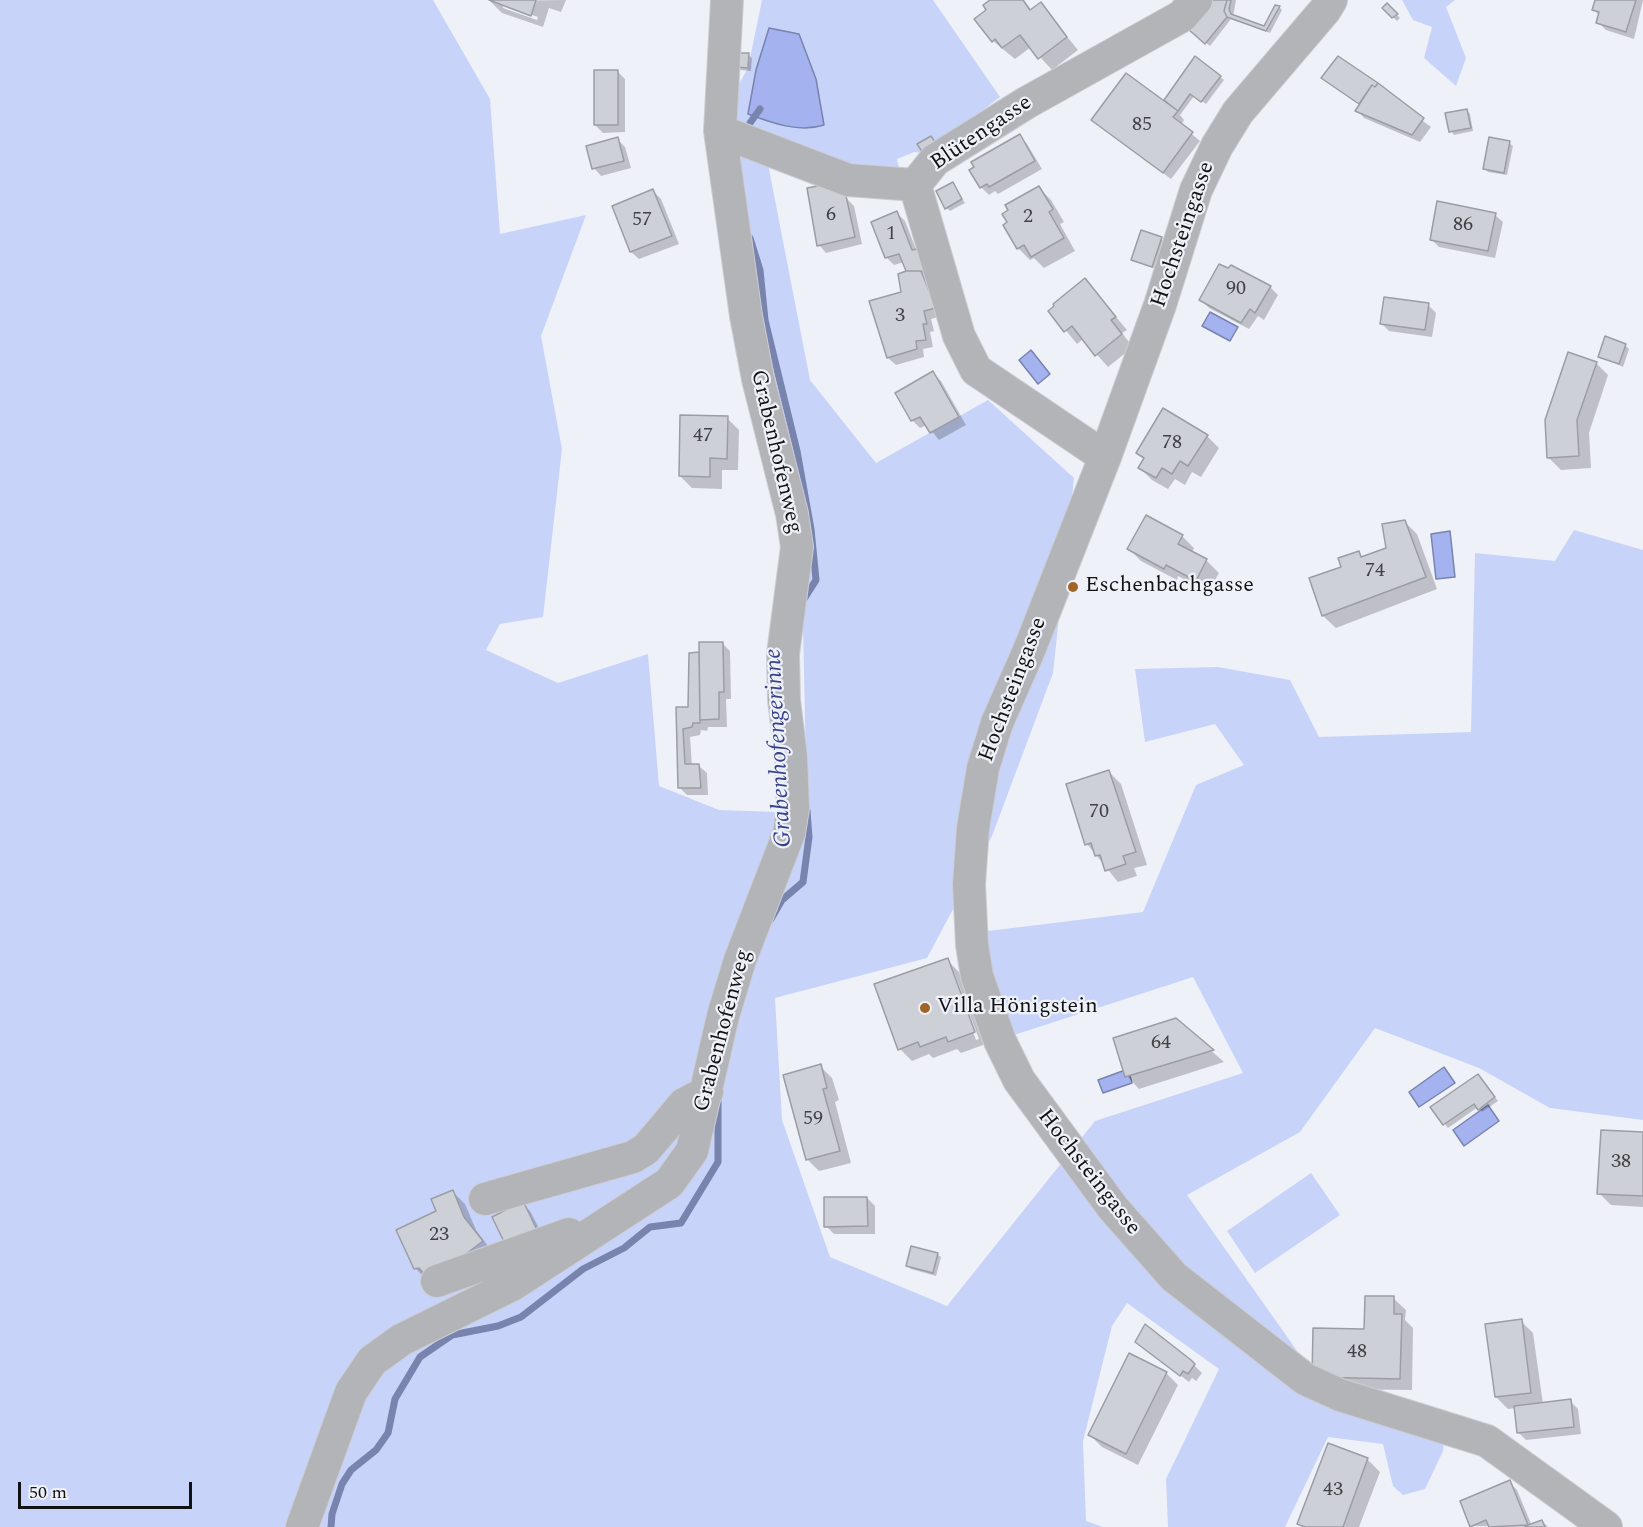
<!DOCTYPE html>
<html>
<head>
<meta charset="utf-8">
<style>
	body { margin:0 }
	#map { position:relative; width:1643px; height:1527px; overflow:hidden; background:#eff1f9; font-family:Spectral,serif }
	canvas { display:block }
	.scale { position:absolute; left:18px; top:1482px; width:174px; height:27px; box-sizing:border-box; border:3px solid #111214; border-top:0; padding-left:8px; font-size:18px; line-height:21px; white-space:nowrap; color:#111214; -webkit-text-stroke:4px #eff1f9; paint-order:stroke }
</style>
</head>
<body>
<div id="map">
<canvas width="1643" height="1527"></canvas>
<div class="scale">50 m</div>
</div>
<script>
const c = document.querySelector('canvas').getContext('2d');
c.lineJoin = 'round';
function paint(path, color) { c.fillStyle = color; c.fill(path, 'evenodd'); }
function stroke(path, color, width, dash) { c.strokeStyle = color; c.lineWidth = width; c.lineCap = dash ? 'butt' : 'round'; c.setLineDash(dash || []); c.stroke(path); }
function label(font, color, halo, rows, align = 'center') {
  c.font = font + ' Spectral,serif'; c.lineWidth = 4.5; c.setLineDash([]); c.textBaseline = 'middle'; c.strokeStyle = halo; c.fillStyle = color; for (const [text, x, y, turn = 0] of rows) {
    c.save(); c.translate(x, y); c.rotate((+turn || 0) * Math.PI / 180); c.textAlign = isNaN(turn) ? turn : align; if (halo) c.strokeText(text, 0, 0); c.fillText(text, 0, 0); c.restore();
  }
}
paint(new Path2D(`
	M0,0H433L490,99L500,234L586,215L541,336L562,449L543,617L500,624L486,650L558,683L648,654L659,786L719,810L807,813L801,533L758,379L731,98L748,68L762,0H933L1000,97L937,145L931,136L917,144L923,153L914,152L897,159L900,172L767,159L810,380L876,463L988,400L1074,478L1053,673L992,836L927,958L775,998L782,1120L830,1257L947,1306L1095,1121L1243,1073L1193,977L1014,1035L980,932L1143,912L1196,785L1244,765L1215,724L1145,742L1135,669L1218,667L1290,680L1319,737L1471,732L1475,553L1555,561L1574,530L1643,550V1120L1550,1108L1479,1068L1375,1028L1300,1132L1187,1195L1307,1365L1444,1441L1443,1451L1425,1489L1403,1495L1393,1486L1383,1444L1328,1437L1285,1527H1168L1166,1479L1219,1369L1127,1303L1112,1326L1083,1441L1086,1521L1103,1527H0Z
	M1402,0H1455L1446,7L1466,58L1456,86L1424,58L1432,27L1413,20Z
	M1311,1173L1340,1215L1255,1273L1227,1231Z`), '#c8d3fa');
const water = new Path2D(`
	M769,28L799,34L816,79L824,125C799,133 772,123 748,114L756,70Z
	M1210,312L1238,327L1230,341L1202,326Z
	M1031,350L1050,374L1038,384L1019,360Z
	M1450,531L1455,577L1436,579L1431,534Z
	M1444,1067L1455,1083L1419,1107L1409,1092Z
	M1128,1069L1132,1083L1103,1093L1098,1080Z
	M1488,1105L1499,1121L1464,1146L1453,1130Z`);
paint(water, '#a4b3f0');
stroke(water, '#7883ae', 1.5);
paint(new Path2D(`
	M566,0L561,12L549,8L543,27L502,13L490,1ZM503,5L538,17L537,20L503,8Z
	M992,0H1024L1032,11L1040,4L1078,50L1052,70L1031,47L1015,59L993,41L988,10Z
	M1211,0H1236L1233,17L1265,28L1279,7L1282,10L1270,33L1231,19L1210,46L1194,33Z
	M1597,0H1643L1634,39L1606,30L1598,22L1600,16L1594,10Z
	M1387,5L1400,18L1397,21L1384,8Z
	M748,55L752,58L751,71L740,70L736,66Z
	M1338,58L1431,127L1420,142L1364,118L1357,110L1361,104L1326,81Z
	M617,71L625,79V132L603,133L595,125Z
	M1220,77L1224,80L1206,104L1194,96L1180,115L1184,120L1181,125L1200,141L1171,179L1101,127L1169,106Z
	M1467,111L1470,114L1473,131L1454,135L1451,131Z
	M1019,136L1027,144L1042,169L998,194L995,191L989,195L981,187Z
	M617,139L625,147L631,168L601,176L594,168Z
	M1509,143L1513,146L1507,175L1488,172L1485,168Z
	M952,184L965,203L950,211L947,208Z
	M833,185L854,206L862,244L826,253L819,245Z
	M1038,187L1051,200L1064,222L1060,224L1075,251L1044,268L1034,258L1030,260L1018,248Z
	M653,191L661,199L679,244L639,259L631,252L614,206Z
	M897,213L905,221L942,316L931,319L934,331L930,332L933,347L923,349L924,357L896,365L888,358L908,272L904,262L894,265L886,257Z
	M1495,215L1503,222L1495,258L1439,247L1431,239Z
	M1161,238L1165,242L1155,269L1133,259Z
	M1085,280L1127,330L1122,333L1133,347L1108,367L1083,339L1077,344L1050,311Z
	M1270,287L1278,295L1264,320L1258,316L1249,329L1209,308L1201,300Z
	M1428,305L1436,313L1432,337L1389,331L1382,324Z
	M1625,345L1629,349L1623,367L1600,356Z
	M1596,363L1608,375L1589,433L1591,468L1561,470L1549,458Z
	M933,373L941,381L966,425L939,440L927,425L920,428L913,421L897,393Z
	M727,418L739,430L738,470H722V489L692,488L680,476Z
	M1207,436L1219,448L1201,477L1192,472L1185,485L1175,479L1168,489L1152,480L1140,468L1145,460L1138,453Z
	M1404,521L1417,534L1437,589L1336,628L1323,616L1311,579L1343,568L1359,553L1364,558L1387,549Z
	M1182,536L1194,548L1192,553L1206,560L1219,573L1208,592L1178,576L1177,580L1141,561L1129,549Z
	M722,643L730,651L731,699H726L727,727H708L707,731L701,730L700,735L690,737L692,766H699L707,773L708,795H687L679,787L677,709H690V655Z
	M1109,772L1121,784L1147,865L1134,868L1137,876L1118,882L1087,844Z
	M947,960L959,972L986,1044L961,1053L957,1049L933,1058L929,1054L912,1061L900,1049ZM951,972H954L979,1039L976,1040Z
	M1176,1020L1224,1062L1139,1089L1127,1076Z
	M820,1066L832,1078L839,1100L835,1102L851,1163L819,1171L807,1159Z
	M1481,1079L1498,1101L1482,1112L1478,1107L1448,1128L1432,1108Z
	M1643,1134V1207L1611,1205L1599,1193Z
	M453,1192L465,1204L476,1230L494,1254L427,1280L415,1268L437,1212Z
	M867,1198L875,1206V1234H834L826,1226Z
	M522,1203L530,1211L546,1242L517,1257Z
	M937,1254L941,1257L936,1276L911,1269L908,1266Z
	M1393,1298L1406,1310L1405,1320L1413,1328L1412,1390L1326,1389L1366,1330Z
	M1521,1321L1533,1333L1543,1404L1570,1401L1578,1409L1581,1434L1526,1440L1518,1432L1516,1408L1508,1409L1496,1397Z
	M1137,1342L1190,1361L1202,1373L1196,1381L1192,1378L1189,1382Z
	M1166,1373L1178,1385L1138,1465L1102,1447L1090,1435Z
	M1329,1445L1368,1460L1380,1472L1359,1527H1302L1299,1524Z
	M1509,1482L1517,1490L1532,1526L1542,1521L1548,1527L1472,1526Z`), '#0003');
stroke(new Path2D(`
	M750,123L760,109
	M750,238L760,270L765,320L797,451L811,529L816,580L802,602
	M771,919L782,900L803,882L809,837L807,811
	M331,1527L332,1514L342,1484L351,1470L376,1450L388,1433L395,1399L420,1357L452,1335L498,1326L521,1317L583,1269L624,1248L650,1227L681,1223L718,1162V1100`), '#7883ae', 7);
const building = new Path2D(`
	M489,0H536L531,16Z
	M990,0H1023L1030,10L1041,2L1067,37L1038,59L1020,35L1002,48L995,39L992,42L974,19L986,10L983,5Z
	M1209,0H1227L1224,11L1227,17L1205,44L1188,29Z
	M1227,0H1231L1229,9L1231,14L1264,26L1275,5L1280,6L1266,31L1227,17L1224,11Z
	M1595,0H1636L1626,32L1596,23L1599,12L1592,10Z
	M1387,3L1398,14L1392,18L1382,8Z
	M736,53H749L748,68L735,67Z
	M1195,56L1221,76L1201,102L1190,94L1178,111L1164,100Z
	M1338,56L1378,83L1375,87L1372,85L1359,104L1321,78Z
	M594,70H618V125H594Z
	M1126,73L1178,111L1173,117L1193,132L1163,173L1091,120Z
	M1378,83L1424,118L1412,135L1355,111L1372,85L1375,87Z
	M1467,109L1471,128L1449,132L1445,113Z
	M1020,134L1035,161L989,187L987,184L980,188L969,170L974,167L971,162Z
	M931,136L937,145L923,153L917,144Z
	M618,137L624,161L592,169L586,146Z
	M1489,137L1510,141L1504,173L1483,169Z
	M953,182L962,199L945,209L936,191Z
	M833,183L846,196L855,237L817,246L807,188Z
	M1039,186L1053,209L1049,212L1064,238L1031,257L1024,245L1017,249L1003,225L1007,222L1002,214L1008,210L1005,205Z
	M653,189L672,236L630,252L612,206Z
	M1437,201L1496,213L1488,251L1430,240Z
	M897,211L912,250L917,249L926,271H906L899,254L885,258L871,222Z
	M1141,230L1162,237L1152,267L1131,260Z
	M1219,264L1228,268L1231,265L1271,286L1255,313L1250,309L1241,323L1199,300Z
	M906,271H921L936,308L924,311L927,324H923L926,340L916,341L917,349L887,358L869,301L901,292L898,274Z
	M1085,278L1116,317L1111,320L1122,334L1095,356L1072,326L1064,332L1048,311L1054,306L1053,304Z
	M1384,297L1429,303L1425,330L1380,324Z
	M1605,336L1626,344L1619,364L1598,357Z
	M1568,352L1597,362L1577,420L1579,456L1547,458L1545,420Z
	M933,371L959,417L930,433L920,417L911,421L895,393Z
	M1163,408L1208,435L1188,466L1180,461L1172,474L1162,468L1156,478L1138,468L1144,458L1136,453Z
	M680,415L728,416L727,459L710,458V477L679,476Z
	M1146,515L1183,535L1178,544L1207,559L1196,581L1166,565L1164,569L1127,549Z
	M1405,520L1426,577L1322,616L1309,578L1341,567L1338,558L1359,551L1361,557L1386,548L1382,524Z
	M699,642H723L724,692H719V719L700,720Z
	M699,652L700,723H693L692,727L683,729L685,764H699L701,788H678L676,707H688L689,653Z
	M1109,770L1136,852L1123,856L1126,864L1105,871L1100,855L1095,856L1091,843L1085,845L1066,784Z
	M948,958L975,1032L948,1042L946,1037L920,1047L918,1042L898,1050L874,984Z
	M1176,1018L1214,1050L1125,1077L1113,1038Z
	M821,1064L827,1088L823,1089L840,1151L806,1160L783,1075Z
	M1478,1074L1495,1097L1478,1110L1474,1104L1443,1125L1430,1107Z
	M1601,1130L1643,1132V1196L1597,1194Z
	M453,1190L464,1217L483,1241L430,1281L419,1268L414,1269L396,1230L436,1211L431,1199Z
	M824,1197H867L868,1226L824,1227Z
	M523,1201L539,1234L508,1250L492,1217Z
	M911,1246L938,1253L933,1273L906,1266Z
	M1365,1296H1394V1314H1402L1400,1379L1312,1377L1313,1328L1364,1329Z
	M1522,1319L1531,1393L1495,1397L1485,1324Z
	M1145,1324L1191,1360L1195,1364L1188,1374L1183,1371L1180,1376L1135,1342Z
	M1129,1353L1167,1372L1126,1454L1088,1435Z
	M1571,1399L1574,1427L1517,1433L1514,1406Z
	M1328,1443L1368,1458L1343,1527H1305L1297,1524Z
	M1510,1480L1528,1525L1489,1527L1486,1520L1470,1527L1460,1501Z
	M1542,1520L1545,1527H1525L1528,1525Z`);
paint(building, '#ced0d8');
stroke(building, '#9b9da4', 1.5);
const minor = new Path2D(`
	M1331,0L1325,10L1238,112L1217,146L1196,190L1160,305L1105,457L1030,648L997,723L983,768L973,828L969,884L972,945L977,976L1000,1041L1019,1080L1113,1208L1174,1277L1305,1379L1340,1395L1487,1441L1606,1527
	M720,131L848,180L915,185
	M915,185L959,336L976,370L1105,457
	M915,185L935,160L1026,103L1182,16L1196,0
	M485,1199L633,1157L646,1149L684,1104L707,1092
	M437,1281L569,1234
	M302,1527L351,1392L372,1361L401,1340L512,1285L669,1183L692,1151L723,1016L740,960L789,833L793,808L791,757L784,700L783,654L797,547L792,514L758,379L746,316L720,131L727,0`);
stroke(minor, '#cbcdd4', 34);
stroke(minor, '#b3b4b7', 32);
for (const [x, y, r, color] of [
	[1073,587,6,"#a06526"],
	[925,1008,6,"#a06526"]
]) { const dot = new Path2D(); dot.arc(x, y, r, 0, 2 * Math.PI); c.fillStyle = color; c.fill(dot); stroke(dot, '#eff1f9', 2); }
label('20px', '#404245', null, [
	["85",1142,126],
	["6",831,216],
	["2",1028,218],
	["57",642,221],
	["86",1463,226],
	["1",891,235],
	["90",1236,290],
	["3",900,317],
	["47",703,437],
	["78",1172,444],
	["74",1375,572],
	["70",1099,813],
	["64",1161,1044],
	["59",813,1120],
	["38",1621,1163],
	["23",439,1236],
	["48",1357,1353],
	["43",1333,1491]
]);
label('22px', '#111214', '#eff1f9', [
	["Blütengasse",982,134,-34],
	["Hochsteingasse",1184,235,-71],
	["Grabenhofenweg",775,452,77],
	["Hochsteingasse",1014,690,-69],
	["Grabenhofenweg",724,1031,-75],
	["Hochsteingasse",1088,1173,52]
]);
label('22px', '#111214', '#eff1f9', [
	["Eschenbachgasse",1085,587],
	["Villa Hönigstein",937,1008]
], 'left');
label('italic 24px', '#38438b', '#eff1f9', [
	["Grabenhofengerinne",780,748,-93]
]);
</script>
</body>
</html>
